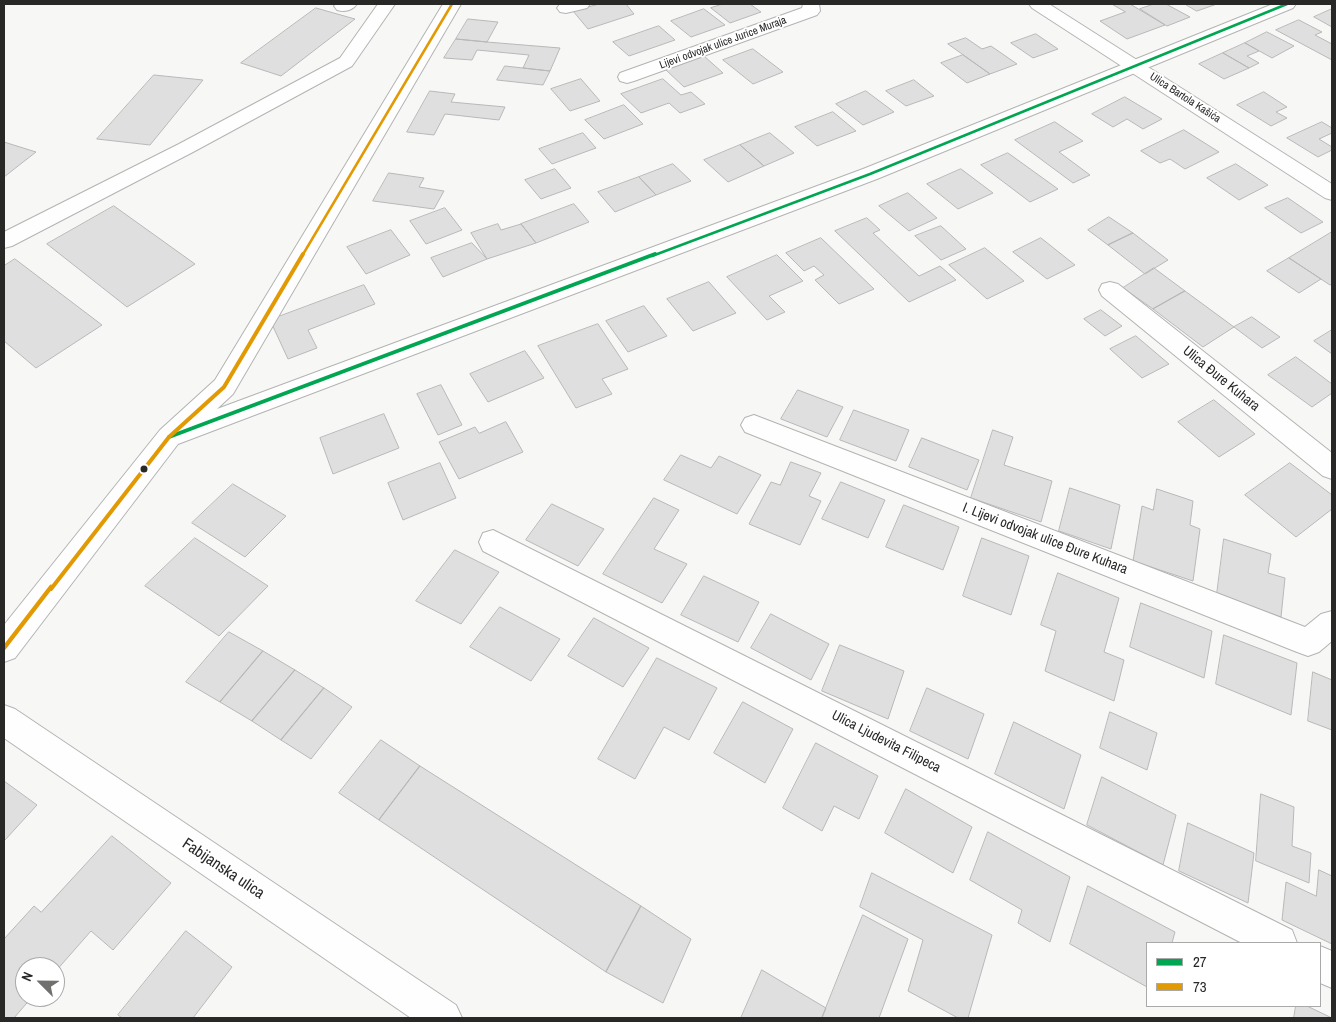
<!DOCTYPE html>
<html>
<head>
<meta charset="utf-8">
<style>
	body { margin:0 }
	#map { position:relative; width:1336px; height:1022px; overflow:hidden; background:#f7f8f6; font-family:"Archivo Narrow",sans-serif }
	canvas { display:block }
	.frame { position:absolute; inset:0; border:5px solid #282927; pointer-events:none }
	.legend { position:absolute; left:1146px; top:942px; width:175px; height:65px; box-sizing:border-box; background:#fff; border:1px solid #a9a9a9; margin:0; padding:6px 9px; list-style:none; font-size:15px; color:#282927 }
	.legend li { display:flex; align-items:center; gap:10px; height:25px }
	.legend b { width:25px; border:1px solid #a9a9a9 }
	.north { position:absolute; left:15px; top:957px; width:50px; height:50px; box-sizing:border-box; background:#fff; border:1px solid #a9a9a9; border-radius:50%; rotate:293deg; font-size:14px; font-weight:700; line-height:20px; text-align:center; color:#282927 }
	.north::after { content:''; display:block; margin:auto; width:18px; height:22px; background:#70716f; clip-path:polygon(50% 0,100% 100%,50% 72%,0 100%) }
</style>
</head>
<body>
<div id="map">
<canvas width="1336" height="1022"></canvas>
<div class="frame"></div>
<ul class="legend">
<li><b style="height:6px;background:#00a651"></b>27</li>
<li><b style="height:6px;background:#e29a04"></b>73</li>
</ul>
<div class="north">N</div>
</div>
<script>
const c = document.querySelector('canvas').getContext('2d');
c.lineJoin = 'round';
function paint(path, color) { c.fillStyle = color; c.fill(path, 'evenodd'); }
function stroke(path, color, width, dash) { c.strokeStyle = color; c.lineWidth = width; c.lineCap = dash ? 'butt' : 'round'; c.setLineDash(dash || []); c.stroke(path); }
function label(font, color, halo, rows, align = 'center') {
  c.font = font + ' "Archivo Narrow",sans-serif'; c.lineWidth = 4; c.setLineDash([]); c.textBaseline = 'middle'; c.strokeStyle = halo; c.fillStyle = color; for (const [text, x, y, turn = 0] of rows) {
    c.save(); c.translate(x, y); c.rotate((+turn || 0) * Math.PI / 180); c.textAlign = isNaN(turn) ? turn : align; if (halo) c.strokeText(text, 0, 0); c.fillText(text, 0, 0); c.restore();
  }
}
const building = new Path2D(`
	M600,4H626L634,14L588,29L573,11Z
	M723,4H750L761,12L730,23L711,8Z
	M1112,4H1130L1165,25L1127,39L1100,21L1125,12Z
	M1154,4H1166L1190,17L1167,26L1140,9Z
	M1185,4H1217L1197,11Z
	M316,8L355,19L281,76L241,63Z
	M704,9L725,25L691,37L671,21Z
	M1332,9V27L1314,17Z
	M468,19L498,22L487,42L456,39Z
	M1299,20L1322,32L1315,35L1332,44V60L1276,30Z
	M659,26L675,40L629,56L613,42Z
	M1267,32L1294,46L1272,58L1245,43Z
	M1036,34L1058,49L1033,58L1011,43Z
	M966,38L982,49L991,46L1017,64L990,74L948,44Z
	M456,39L487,42L560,48L550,71L523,68L529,55L477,50L472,60L444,58Z
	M1245,43L1259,51L1247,56L1259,63L1249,68L1223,53Z
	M753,49L783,72L753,84L723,60Z
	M1223,53L1249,68L1224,79L1199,64Z
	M963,55L990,74L967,83L941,63Z
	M704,56L723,73L684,87L665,69Z
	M505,66L550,71L543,85L497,80Z
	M154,75L203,80L150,145L97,139Z
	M581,79L600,101L570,111L551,89Z
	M663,79L681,95L691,92L705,104L680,113L669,103L641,113L621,94Z
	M914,80L934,96L906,106L886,91Z
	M430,91L455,94L451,102L505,107L499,120L445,114L434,135L407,132Z
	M866,91L894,112L863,125L836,104Z
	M1264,92L1287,107L1276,112L1287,118L1271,126L1237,105Z
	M1125,97L1162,119L1143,129L1127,119L1113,127L1092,114Z
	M624,105L643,124L604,139L585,120Z
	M833,112L856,131L817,146L795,127Z
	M1055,122L1083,141L1059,152L1090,175L1073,183L1015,140Z
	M1322,122L1332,128V133L1319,139L1332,147V150L1318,157L1287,138Z
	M1184,130L1219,152L1185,169L1170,159L1160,163L1141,151Z
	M583,133L596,148L552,164L539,149Z
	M770,133L794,153L764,166L740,145Z
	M4,142L36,152L4,177Z
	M740,145L764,166L728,182L704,160Z
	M1008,153L1058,189L1030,202L981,165Z
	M673,164L691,181L656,195L639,177Z
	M1236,164L1268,185L1239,200L1207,178Z
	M555,169L571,188L541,199L525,180Z
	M961,169L993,193L958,209L927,184Z
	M389,173L424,178L419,187L444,191L434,209L373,201Z
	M639,177L656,195L615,212L598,192Z
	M908,193L937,218L909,231L879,206Z
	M1288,198L1323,222L1301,233L1265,208Z
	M574,204L589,222L536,243L521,224Z
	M114,206L195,264L127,307L47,244Z
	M445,208L462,230L426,244L410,221Z
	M1109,217L1133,233L1108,245L1088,230Z
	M867,218L880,230L873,233L919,276L940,266L956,280L909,302L835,231Z
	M498,224L501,230L521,224L536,243L487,259L471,233Z
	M941,226L966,249L941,260L915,236Z
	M391,230L410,255L366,274L347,247Z
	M1332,232V284L1330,285L1289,258Z
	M1133,233L1168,260L1145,274L1108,245Z
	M821,238L874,289L839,304L815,280L824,275L814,266L804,271L786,253Z
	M1041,238L1075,265L1047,279L1013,252Z
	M472,243L487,259L443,277L431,258Z
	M985,248L1024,281L987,299L949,265Z
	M777,255L803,281L769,296L785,312L767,320L727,277Z
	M1289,258L1321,279L1299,293L1267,271Z
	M15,259L102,325L36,368L4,341V266Z
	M1154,268L1185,291L1153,309L1123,288Z
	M709,282L736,313L693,331L667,299Z
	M364,285L375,304L308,330L317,348L288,359L270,320Z
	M1185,291L1234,327L1203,347L1153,309Z
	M644,306L667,336L628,352L606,321Z
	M1101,310L1122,326L1105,336L1084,319Z
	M1252,317L1280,337L1262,348L1234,327Z
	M598,324L628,369L602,379L612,394L576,408L538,346Z
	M1332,330V354L1314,341Z
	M1136,336L1169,364L1142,378L1110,349Z
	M525,351L544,378L488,402L470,374Z
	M1296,357L1332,384V393L1312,407L1268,375Z
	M441,385L462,425L438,435L417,394Z
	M798,390L843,407L827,437L781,419Z
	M1214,400L1255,434L1219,457L1178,422Z
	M854,410L909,430L896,461L840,440Z
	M384,414L399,448L333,474L320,438Z
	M506,422L523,452L459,479L439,442L475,427L479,433Z
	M993,430L1013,437L1004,465L1052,481L1041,522L971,498Z
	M922,438L979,460L967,490L909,467Z
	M681,455L711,468L719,456L761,475L737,514L664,480Z
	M791,462L821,473L809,496L821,501L800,545L749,524L771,482L780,485Z
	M440,463L456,498L403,520L388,483Z
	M1290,463L1332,495V509L1296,537L1245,495Z
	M841,482L885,500L868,538L822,519Z
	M233,484L286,516L245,557L192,523Z
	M1070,488L1120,505L1111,549L1059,531Z
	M1157,489L1193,501L1190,525L1200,529L1193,581L1133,561L1142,506L1153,510Z
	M654,498L679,510L654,549L687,564L662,603L603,574Z
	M552,504L604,529L578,566L526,540Z
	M904,505L959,527L943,570L886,547Z
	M195,538L268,586L219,636L145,586Z
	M982,538L1029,556L1011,615L963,596Z
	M1224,539L1271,554L1268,573L1285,578L1281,617L1217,594Z
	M455,550L499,572L461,624L416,601Z
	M1058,573L1119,598L1104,652L1124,660L1114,701L1045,671L1056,631L1041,625Z
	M704,576L759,602L738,642L681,615Z
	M1141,603L1212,631L1204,678L1130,647Z
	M500,607L560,639L531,681L470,647Z
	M771,614L829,644L811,680L751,648Z
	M594,618L649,648L623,687L568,656Z
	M229,632L263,651L220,702L186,682Z
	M1224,635L1297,663L1291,715L1216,684Z
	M840,645L904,671L888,719L822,691Z
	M263,651L295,670L252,721L220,702Z
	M657,658L717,688L689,740L664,727L635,779L598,759Z
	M295,670L324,688L281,740L252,721Z
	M1313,672L1332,680V730L1308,721Z
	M324,688L352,707L311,759L281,740Z
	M927,688L984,714L968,759L910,731Z
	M743,702L793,729L765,783L714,753Z
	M1110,712L1157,733L1147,770L1100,748Z
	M1014,722L1081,755L1064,809L995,774Z
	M381,740L420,766L379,820L339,793Z
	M816,743L878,776L859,819L834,806L822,831L783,808Z
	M420,766L641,906L606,972L379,820Z
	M1102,777L1176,815L1163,865L1087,825Z
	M4,781L37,805L5,840L4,839Z
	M906,789L972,827L953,873L885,833Z
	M1261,794L1294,807L1292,846L1311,853L1309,883L1256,861Z
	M1188,823L1254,853L1248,903L1179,871Z
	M988,832L1070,877L1050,942L1018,923L1022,910L970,880Z
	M112,836L171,883L113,950L91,931L55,972V967H25V997H32L14,1018H4V939L34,906L41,912Z
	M1319,870L1332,876V944L1282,920L1286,882L1316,896Z
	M872,873L992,935L968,1018H958L908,991L923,940L860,907Z
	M1088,886L1175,932L1172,943H1147V987L1070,944Z
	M641,906L691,939L663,1003L606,972Z
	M863,915L908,939L879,1018H822Z
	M186,931L232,967L193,1018H122L118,1015Z
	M762,970L826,1008L822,1018H741Z
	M1296,1006H1307L1332,1018H1294Z`);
paint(building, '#dedfde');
stroke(building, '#b8b8b8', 1);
const street = new Path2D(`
	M336,4H357C352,11 344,12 337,10L334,6Z
	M378,4H395L352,66L193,152L12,246L4,248V232L179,144L340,58Z
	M560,4H590L587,8L566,13L560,12L557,8Z
	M803,4H819L820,11L817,15L634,81L627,83L620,81L618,77L620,73L802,8Z
	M1029,4H1049L1332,184V200L1325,198L1032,8Z
	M1110,282L1118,284L1332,453V479L1323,476L1102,296L1099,290L1102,284Z
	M754,415L1305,627L1321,614L1332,611V641L1319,652L1308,656L1297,652L745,432L741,425L745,418Z
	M493,530L1292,930L1297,943H1242L483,551L479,542L483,533Z
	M1320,946L1332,951V988L1320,983Z`);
const secondary = new Path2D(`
	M443,4H461L233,394L217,409L863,169L1273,4H1296L1293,8L877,179L178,444L15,658L4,662V625L160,430L215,380Z
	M4,705L15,709L456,1005L462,1018H411L4,738Z`);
stroke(street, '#b3b4b2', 2);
stroke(secondary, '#b3b4b2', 2);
paint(street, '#fefefe');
paint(secondary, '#fefefe');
stroke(new Path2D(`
	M652,256L870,174L1287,4`), '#00a651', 2.5);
stroke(new Path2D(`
	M169,437L655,254`), '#00a651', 4);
stroke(new Path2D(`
	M302,256L452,4`), '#e29a04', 2.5);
stroke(new Path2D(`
	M51,589L169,437L224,387L303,254`), '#e29a04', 4);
stroke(new Path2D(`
	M4,648L51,587`), '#e29a04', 4.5);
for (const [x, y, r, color] of [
	[144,469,4.5,"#282927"]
]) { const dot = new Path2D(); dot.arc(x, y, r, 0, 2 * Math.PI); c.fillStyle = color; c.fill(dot); stroke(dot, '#fff', 2); }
label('11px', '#282927', '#fff', [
	["Lijevi odvojak ulice Jurice Muraja",723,43,-20],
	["Ulica Bartola Kašića",1185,98,33]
]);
label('14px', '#282927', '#fff', [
	["Ulica Đure Kuhara",1221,379,39],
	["I. Lijevi odvojak ulice Đure Kuhara",1045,539,21],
	["Ulica Ljudevita Filipeca",886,742,27]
]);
label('16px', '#282927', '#fff', [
	["Fabijanska ulica",223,869,34]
]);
</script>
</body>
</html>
